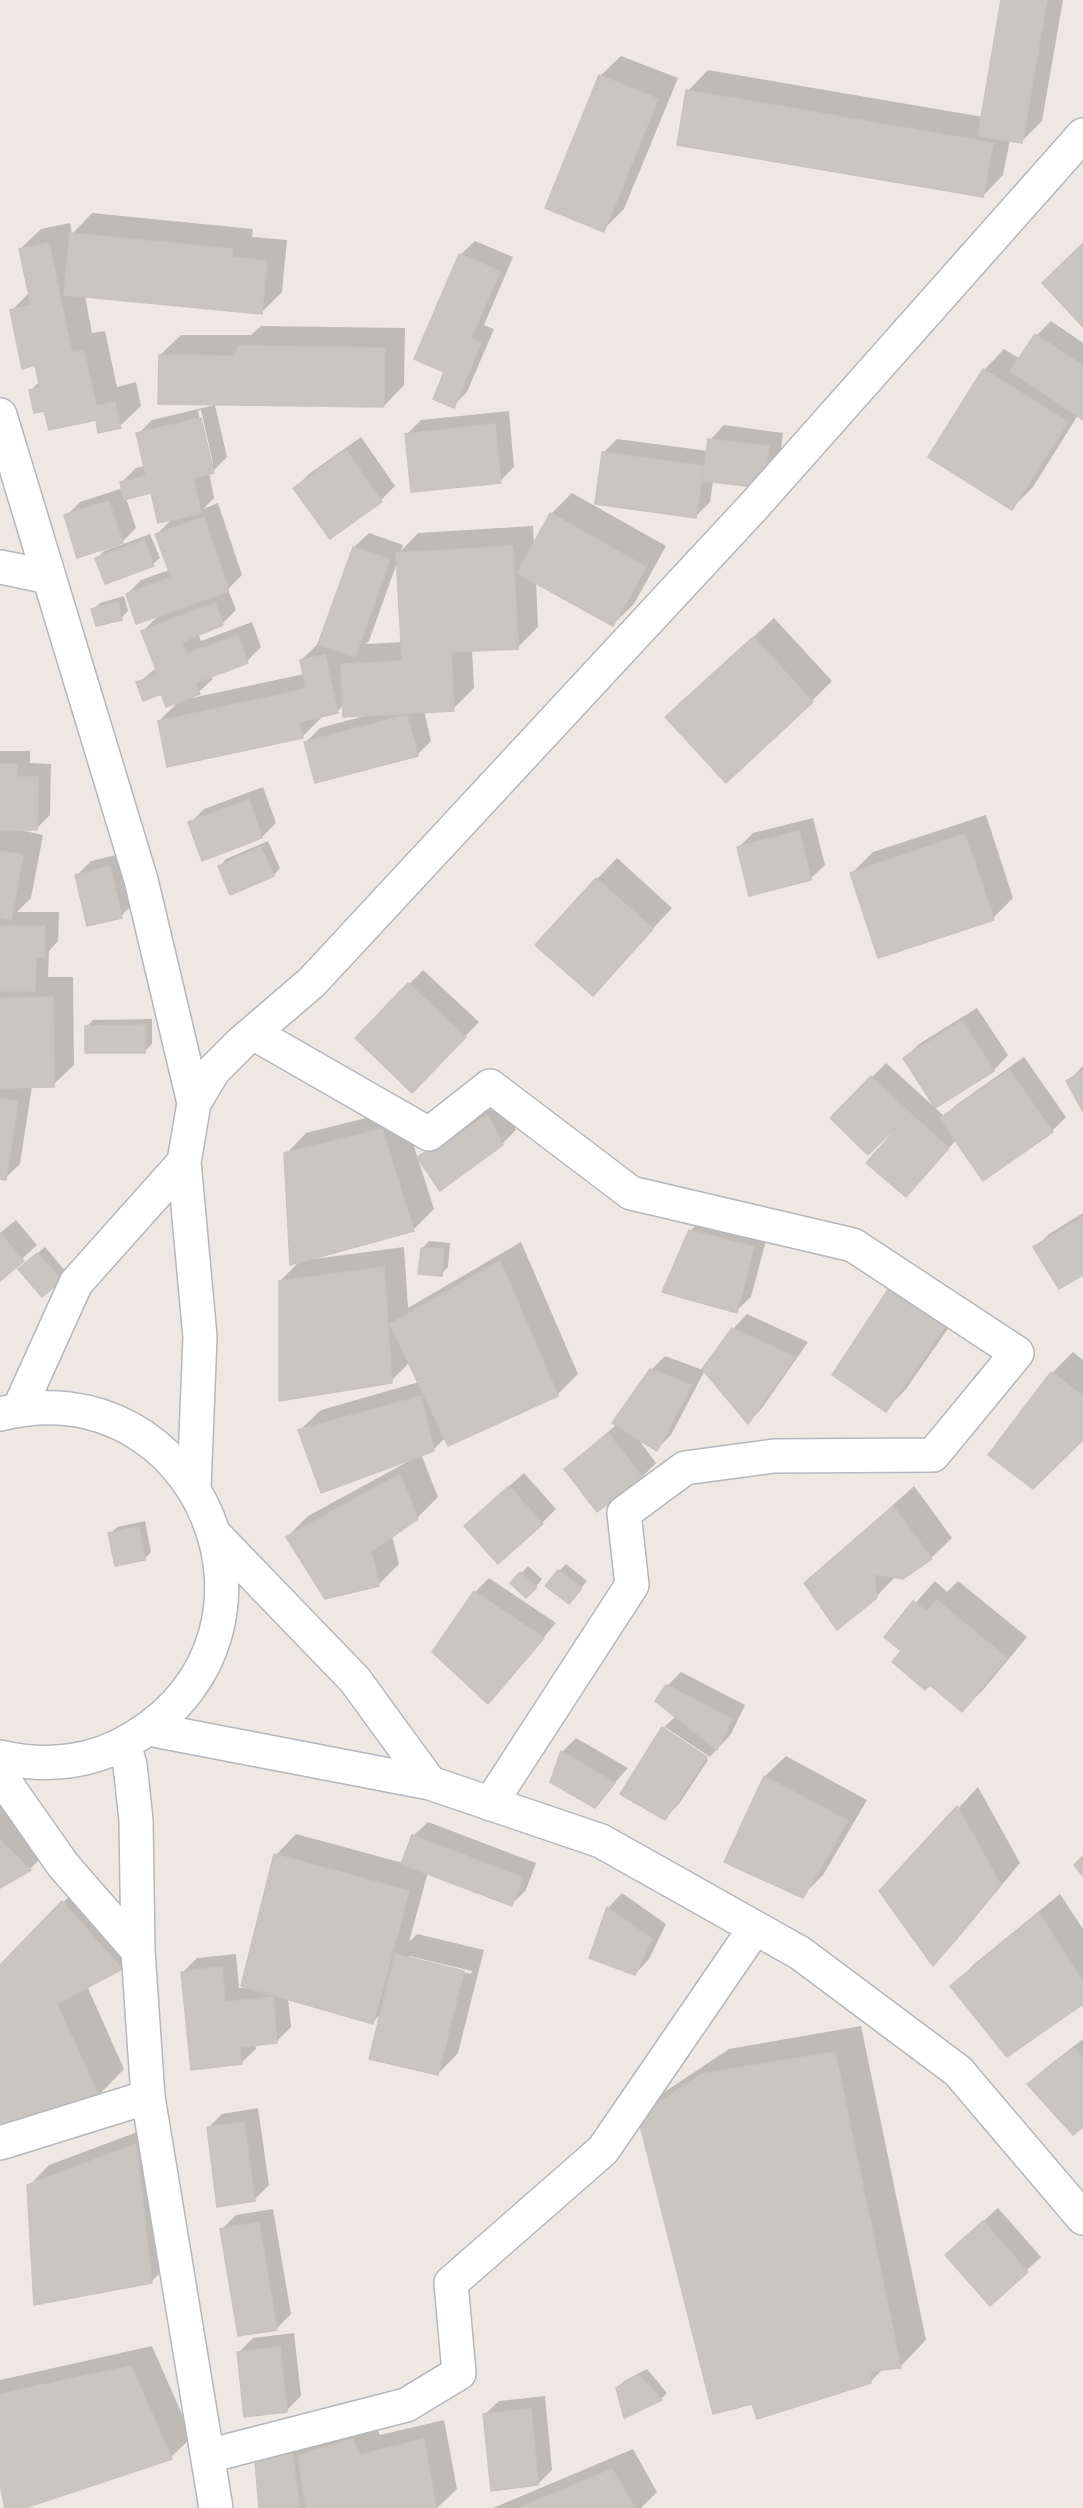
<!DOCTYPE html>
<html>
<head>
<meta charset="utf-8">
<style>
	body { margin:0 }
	canvas { display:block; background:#ede9e2 }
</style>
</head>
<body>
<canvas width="1083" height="2508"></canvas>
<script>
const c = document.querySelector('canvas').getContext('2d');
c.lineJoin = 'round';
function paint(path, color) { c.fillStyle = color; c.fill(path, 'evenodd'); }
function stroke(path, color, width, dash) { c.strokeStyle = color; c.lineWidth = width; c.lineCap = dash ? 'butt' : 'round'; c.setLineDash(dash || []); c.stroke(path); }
paint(new Path2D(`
	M1003,0H1063L1042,121L1021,142L1010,140L1003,175L983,196L688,91L708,70L983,117Z
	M621,56L678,78L624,209L603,230L600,76Z
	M92,213L253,229L252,237L287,240L282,292L261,313L85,296L92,333L105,331L117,387L136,382L141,406L120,426L97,418L46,410L30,391L40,381L37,364L12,310L30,292L20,249L41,229L70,223L72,234Z
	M475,241L513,257L484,325L494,329L467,392L453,406L460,255Z
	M1051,321L1083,343V418L1078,415L1033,487L1012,508L984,370L1004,349L1020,359L1037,335Z
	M261,326L405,328L404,385L384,406L160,355L181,335H251Z
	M215,405L227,457L213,471L209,472L214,498L203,509L218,503L242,575L228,589L236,610L222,624L198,633L201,641L252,622L261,647L247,661L211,675L213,679L192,698L304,674L301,660L321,641L354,547L369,533L403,545L401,551L418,533L533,526L534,545L551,514L572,493L666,546L634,604L613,624L536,582L538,627L518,647L472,650L474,688L453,709L424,711L431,741L417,755L306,742L320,728L368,715L344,704L337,712L323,716L302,737L159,721L180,700L138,683L157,667L143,631L161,613L127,594L141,580L169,570L157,534L173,518L152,492L126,498L136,528L118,546L150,534L160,558L153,564L97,558L104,551L117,546V544L66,516L80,502L123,488L122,482L136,468L145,466L138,434L152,420ZM201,410L213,463H210L198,411ZM398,560L402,642L366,644L369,641Z
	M509,411L514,467L500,481L407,434L421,420Z
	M724,425L783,433L778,472L713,481L710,502L696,516L603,453L617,439L708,451L710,440Z
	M361,437L395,486L381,500L330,537L295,488L309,474Z
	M124,596L128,611L121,618L93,610L100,603Z
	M774,618L832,681L812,701L688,697Z
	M0,751H30V763L51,764L50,815L36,829H16L43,835L31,898L17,912H59L58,941L49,951L48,977H73L74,1065L53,1085L32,1086L20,1164L5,1178L0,1177Z
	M263,787L276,823L262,837L190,823L204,809Z
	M986,815L1013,898L993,918L852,873L873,852Z
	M813,818L825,865L810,879L739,847L753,833Z
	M268,841L280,868L274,875L231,893L220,866L226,859Z
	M124,853L135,902L121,916L76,876L91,861Z
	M617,858L672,908L592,994L597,879Z
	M423,970L479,1022L412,1091L357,1038Z
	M977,1008L1008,1055L994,1070L936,1106L905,1058L919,1044Z
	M152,1019V1044L145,1051L87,1026L93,1020Z
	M1024,1057L1066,1117L1052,1131L956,1140L906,1195V1120L832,1118L886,1063L944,1116L956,1105Z
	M1083,1066V1109L1068,1081Z
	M502,1102L516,1130L502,1144L419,1158L433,1144Z
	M402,1109L434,1209L413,1230L314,1257V1259L404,1247L408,1308L521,1242L578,1374L557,1395L446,1437L433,1450L421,1454L438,1497L417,1518L392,1535L399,1564L378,1585L287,1537L308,1516L409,1461V1459L300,1430L321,1410L419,1382L410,1362L391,1381L280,1281L301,1260L286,1154L306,1133Z
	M1083,1213V1273L1035,1248L1049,1234Z
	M705,1216L768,1233L751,1297L736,1311L690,1231Z
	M16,1220L37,1245L0,1279V1233Z
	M429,1241L450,1243L448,1267L441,1274L422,1248Z
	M45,1247L67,1273L61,1279L26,1263Z
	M965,1304L906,1389L886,1410L834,1375Z
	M747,1314L808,1342L762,1408L749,1422L705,1370L671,1435L657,1449L636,1436L656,1463L642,1477L566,1469L617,1424L651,1370L665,1356L703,1370L733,1329Z
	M1073,1352L1083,1360V1438L990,1455L1052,1373Z
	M524,1473L556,1509L542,1523L480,1512Z
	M914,1486L952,1538L931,1558L896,1576L876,1597L806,1584Z
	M145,1521L151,1552L145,1559L110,1534L117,1527Z
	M566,1564L587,1581L569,1602L559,1571Z
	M528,1566L542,1579L533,1590L512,1583Z
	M489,1578L556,1623L488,1702L475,1592Z
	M935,1581L947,1592L958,1581L1027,1637L983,1690L962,1710L886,1636Z
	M681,1672L745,1705L731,1734L710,1757L665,1727V1730L708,1760L679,1804L665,1818L622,1793L663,1728L676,1716L667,1686Z
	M576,1738L628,1768L594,1806L552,1781L562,1752Z
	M786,1756L867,1800L823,1875L802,1896L726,1862L765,1776Z
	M978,1787L1020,1863L954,1943L933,1964L881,1891Z
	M0,1790L56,1843L30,1869L0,1886Z
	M428,1822L536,1863L526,1890L512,1904L428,1872L409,1942L417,1934L484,1950L458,2053L438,2074L383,2012L373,2022L288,1998L291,2027L277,2041L255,2044L256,2049L241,2063L183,1972L197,1958L236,1954L239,1988L250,1987L276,1855L296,1834L403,1863L413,1836ZM409,1956L472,1971L471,1974L409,1959Z
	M89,1876L147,1941L121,1967L87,1986L124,2069L98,2096L0,1967Z
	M622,1893L666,1924L649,1959L635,1974L591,1957L609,1907Z
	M1060,1894L1083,1929V2002L953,1986L973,1965Z
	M861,2026L926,2340L900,2367L884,2368L870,2382L640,2117L666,2091L729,2049Z
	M1083,2039V2125L1029,2084L1043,2070Z
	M258,2108L269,2185L255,2199L208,2128L222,2114Z
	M156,2125L172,2261L151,2282L29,2186L49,2165Z
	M998,2208L1041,2257L990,2304L961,2241Z
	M273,2209L291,2314L276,2329L222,2229L236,2215Z
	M294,2333L301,2396L286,2411L238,2353L253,2338Z
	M152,2346L192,2437L171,2457L21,2508H7L0,2479V2380Z
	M647,2369L667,2393L661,2399L617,2388L624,2381Z
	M545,2396L552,2470L538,2484L484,2415L499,2401Z
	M373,2419L380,2435L444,2420L457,2489L437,2508H261L305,2428L308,2448L321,2435Z
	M633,2449L657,2492L641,2508H493Z`), '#0003');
const building = new Path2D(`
	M1001,0H1047L1022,143L978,136Z
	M599,75L658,99L604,232L545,208Z
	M686,90L993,143L983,197L677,145Z
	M70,233L233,249L232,257L267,261L262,314L64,295Z
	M49,243L72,353L84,351L96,406L115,402L121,428L98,433L96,420L49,430L44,411L34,413L29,390L40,388L35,365L22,369L10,310L31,305L19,249Z
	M1083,243V327L1042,283Z
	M459,254L500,271L471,339L481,343L454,408L433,399L444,372L414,359Z
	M1035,334L1083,366V420L1010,371Z
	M238,346L385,348L384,407L158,404L159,355L235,356Z
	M983,369L1068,422L1012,510L928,457Z
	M201,418L214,473L193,478L201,513L158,523L151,493L124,500L120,482L146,476L136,433Z
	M495,424L501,483L411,492L405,434Z
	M708,439L769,446L764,488L703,481Z
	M346,450L382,502L330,539L293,488Z
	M602,452L704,466L696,518L595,504Z
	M109,501L123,543L77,558L64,515Z
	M550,513L646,567L613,626L517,573Z
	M204,517L229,591L136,624L126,594L171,577L155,534Z
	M144,540L154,566L105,584L95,558Z
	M513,546L518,649L451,652L454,711L343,717L341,664L402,661L396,553Z
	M353,547L390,559L355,657L318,644Z
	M118,602L122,620L96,626L91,609Z
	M215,603L223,625L182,642L186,654L238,635L248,663L195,683L200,694L166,707L161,694L143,701L136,682L158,675L141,631Z
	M753,637L813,702L726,783L665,717Z
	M325,655L338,713L299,722L303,738L167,767L158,721L306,689L300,660Z
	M407,715L418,756L315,783L304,742Z
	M0,764H17V777H38L37,830H0Z
	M249,800L262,838L202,861L188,822Z
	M799,831L811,880L749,896L737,847Z
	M965,834L994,920L878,958L850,873Z
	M261,847L274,876L230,895L218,866Z
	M0,851L23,855L11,920L0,918Z
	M110,866L122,918L87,926L75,875Z
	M596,878L653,929L593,996L535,945Z
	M0,926H45V957H36L35,991H0Z
	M408,983L466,1037L412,1093L355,1038Z
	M53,997L54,1087L0,1088V998Z
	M962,1021L994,1071L935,1108L903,1058Z
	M146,1025L145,1053H85V1026Z
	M1009,1070L1053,1132L983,1181L940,1118Z
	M1083,1071V1112L1066,1081Z
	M871,1076L910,1113L868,1155L830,1118Z
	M0,1099L18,1101L6,1180L0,1179Z
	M910,1113L949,1148L906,1197L866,1163Z
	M488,1115L503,1145L440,1191L417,1157Z
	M382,1129L414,1231L290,1265L284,1153Z
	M1083,1217V1275L1059,1289L1033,1247Z
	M689,1230L754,1247L737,1313L662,1292Z
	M0,1233L24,1261L0,1281Z
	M421,1248L444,1249L442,1276L418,1274Z
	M37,1253L62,1280L42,1297L18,1269Z
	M500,1261L558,1396L448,1446L390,1324Z
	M384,1267L392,1383L279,1401V1281Z
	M889,1288L946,1325L886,1412L832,1375Z
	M732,1328L795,1357L748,1424L702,1369Z
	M650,1369L692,1385L657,1451L612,1423Z
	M1051,1372L1083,1396V1440L1033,1489L988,1455Z
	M421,1396L434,1451L321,1493L298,1430Z
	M608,1433L643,1478L597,1512L564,1469Z
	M400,1474L418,1519L371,1552L379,1586L325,1599L286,1537Z
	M509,1486L543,1524L498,1564L464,1526Z
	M893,1506L932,1559L903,1579L874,1574L877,1598L837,1630L804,1583Z
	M139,1527L145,1560L115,1566L108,1533Z
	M558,1570L582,1588L569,1604L545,1586Z
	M520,1572L537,1587L526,1598L510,1583Z
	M474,1591L544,1638L488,1704L432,1652Z
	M937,1600L1007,1658L962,1712L930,1685L925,1690L892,1662L901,1651L884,1637L913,1601L927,1612Z
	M666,1685L732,1719L717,1750L655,1701Z
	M662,1727L707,1757L665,1820L620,1794Z
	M561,1751L615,1783L595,1808L550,1782Z
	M764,1776L848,1821L803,1898L724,1862Z
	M957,1806L1001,1885L933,1966L879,1891Z
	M412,1835L523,1878L512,1906L401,1864Z
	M0,1840L31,1870L0,1888Z
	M274,1854L409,1891L373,2024L241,1986Z
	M1083,1856V1876L1074,1865Z
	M62,1901L122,1969L57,2004L99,2097L0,2129V1965Z
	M607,1907L652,1939L635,1975L589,1958Z
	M1039,1913L1083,1982V2004L1007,2057L950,1986Z
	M395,1954L464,1971L438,2075L369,2059Z
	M222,1967L225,2002L273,1997L277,2043L240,2047L242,2064L191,2070L181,1972Z
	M1074,2048L1083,2058V2127L1073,2135L1027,2084Z
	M835,2052L901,2368L871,2371V2383L757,2419L752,2404L713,2414L638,2117L701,2074Z
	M244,2122L255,2201L217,2207L207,2127Z
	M136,2144L152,2283L34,2305L27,2185Z
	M983,2221L1028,2272L990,2306L945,2255Z
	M259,2222L277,2330L238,2336L220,2229Z
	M280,2347L287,2412L244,2417L237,2352Z
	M131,2366L172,2459L25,2508H5L0,2485V2394Z
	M639,2375L662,2400L624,2418L616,2388Z
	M531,2409L538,2485L491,2491L483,2414Z
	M352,2439L360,2455L424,2439L436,2508H306L298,2456Z
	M291,2441L299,2508H259L254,2450Z
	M612,2469L635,2508H519Z`);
paint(building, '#c9c5c0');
stroke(building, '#c9c4bb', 1.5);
const minor = new Path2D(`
	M0,415L141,880L194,1103
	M0,567L49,577
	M253,1033L429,1134L490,1086L631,1193L853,1245L1017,1353L933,1455L774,1456L685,1468L624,1513L632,1585L490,1804
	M19,1409L76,1283L184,1162
	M0,1414C199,1364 309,1630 135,1737C94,1763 46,1768 0,1757
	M194,1488L200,1337L184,1162L194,1103L214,1070L241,1043L312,982L753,507L1083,135
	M216,1536L355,1680L430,1783
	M149,1729L430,1783L601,1841L800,1953L958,2071L1083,2218
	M124,1744L130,1765L136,1820L138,1951L148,2097L216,2508
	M0,1775L63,1865L138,1951
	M0,2143L148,2097
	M208,2456L406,2405L459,2373L451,2283L603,2150L755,1928`);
stroke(minor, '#b5b7bf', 36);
stroke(minor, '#fff', 33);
</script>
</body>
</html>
